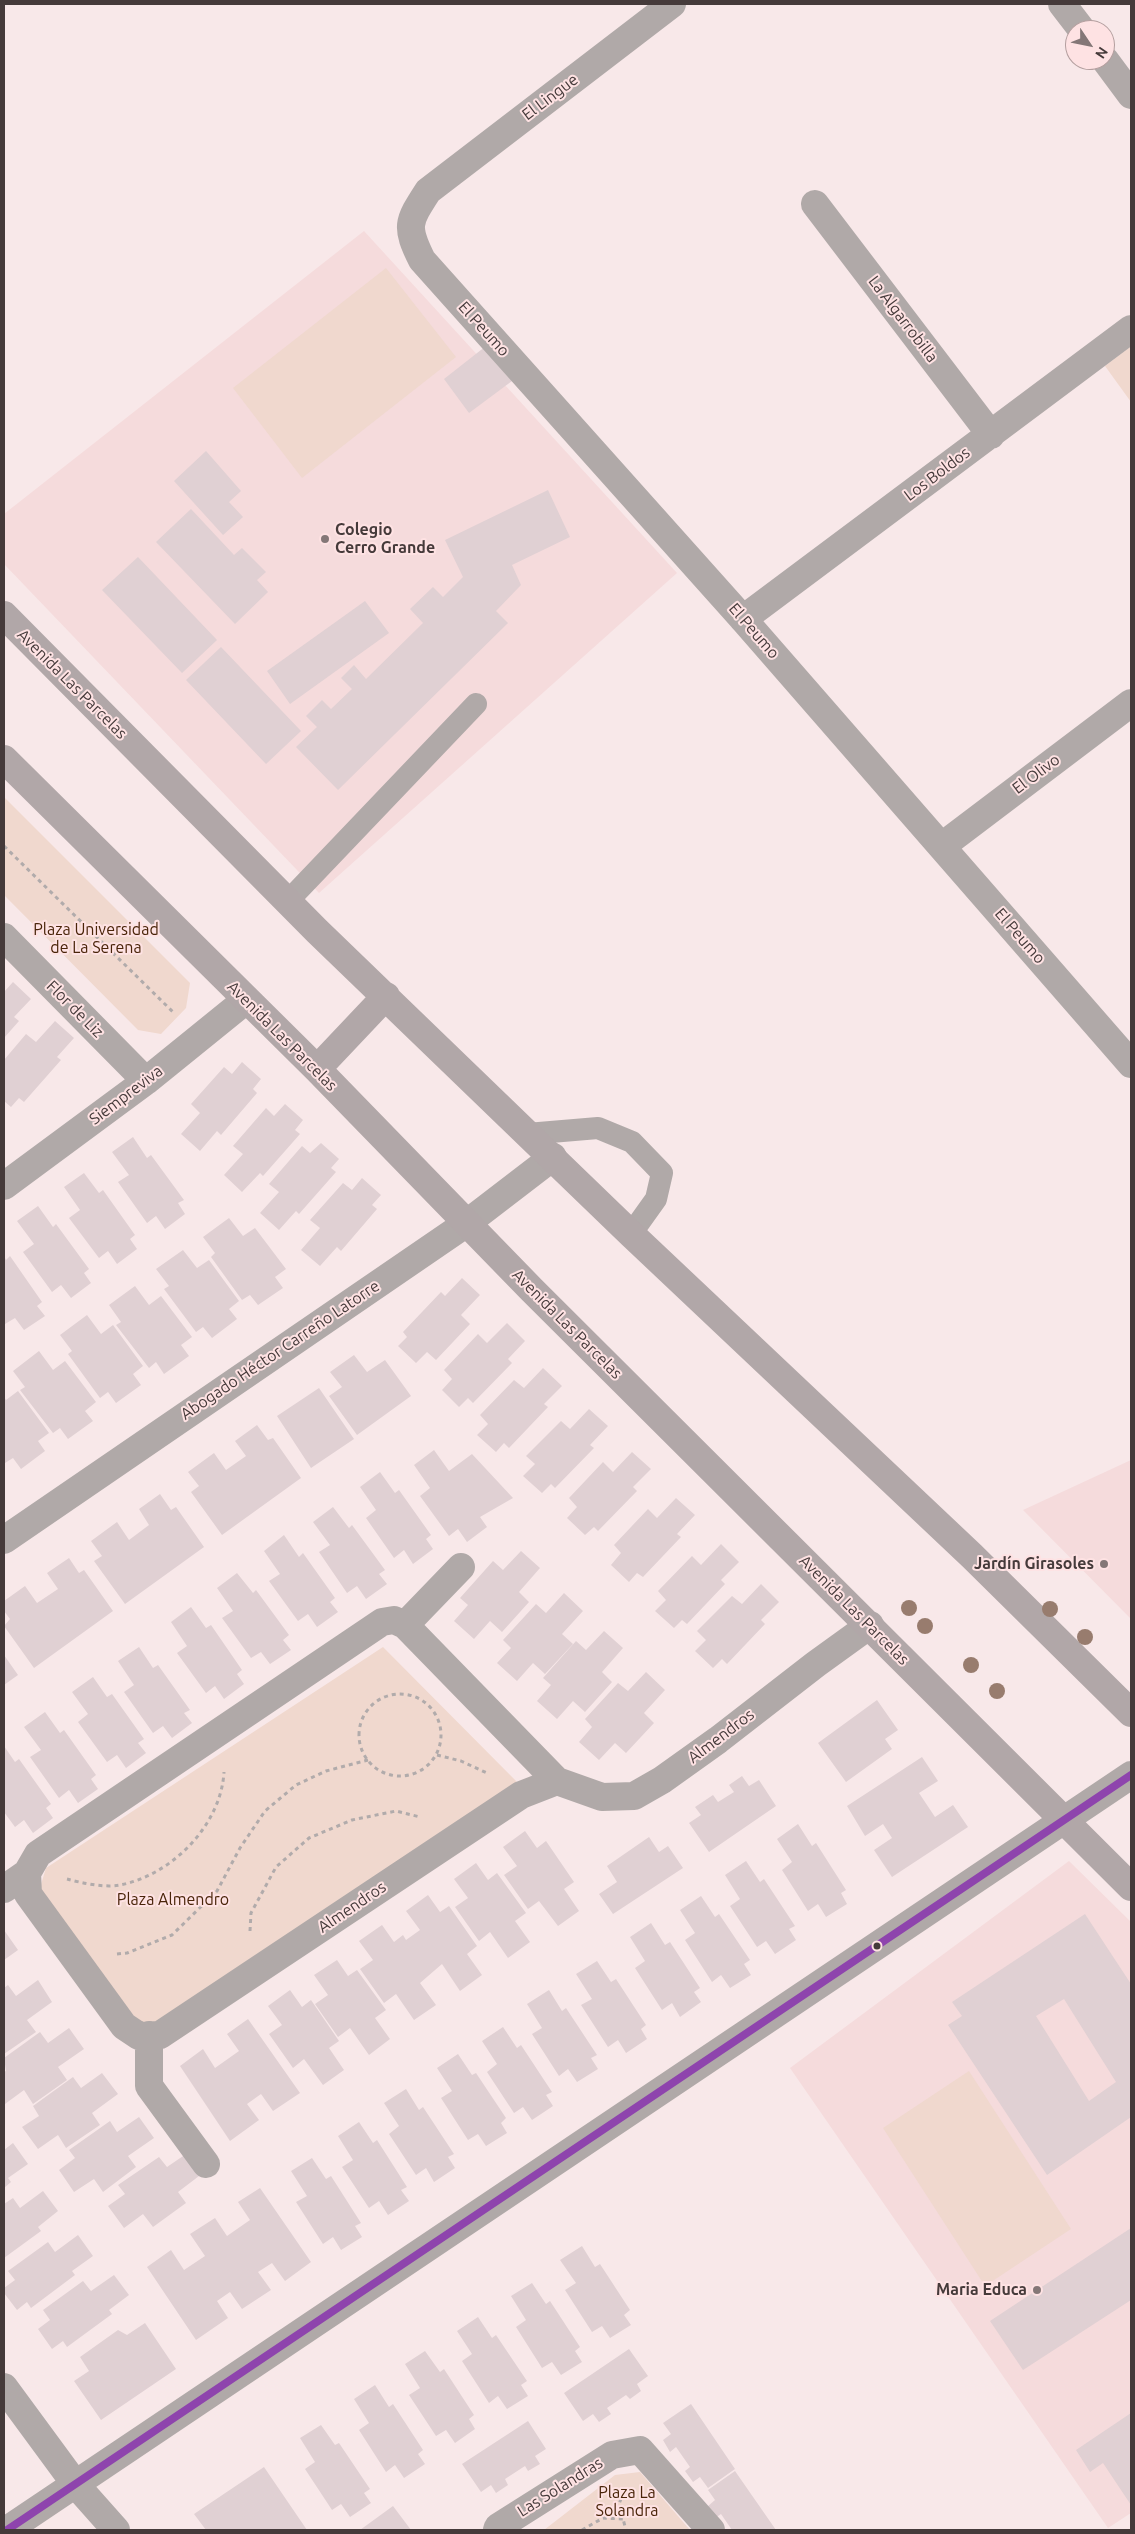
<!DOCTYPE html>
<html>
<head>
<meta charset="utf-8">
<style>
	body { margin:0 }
	#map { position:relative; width:1135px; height:2534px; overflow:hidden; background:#f8e8e9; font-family:Ubuntu,sans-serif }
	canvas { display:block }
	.frame { position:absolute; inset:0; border:5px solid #453a3a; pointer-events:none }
	.north { position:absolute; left:1065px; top:20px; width:50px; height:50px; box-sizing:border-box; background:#fee2e3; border:1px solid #b49f9f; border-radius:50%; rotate:124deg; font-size:14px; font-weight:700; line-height:20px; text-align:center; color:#453a3a }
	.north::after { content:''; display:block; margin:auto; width:18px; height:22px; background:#847777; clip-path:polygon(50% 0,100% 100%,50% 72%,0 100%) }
</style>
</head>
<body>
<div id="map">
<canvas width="1135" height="2534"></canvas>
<div class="frame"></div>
<div class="north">N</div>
</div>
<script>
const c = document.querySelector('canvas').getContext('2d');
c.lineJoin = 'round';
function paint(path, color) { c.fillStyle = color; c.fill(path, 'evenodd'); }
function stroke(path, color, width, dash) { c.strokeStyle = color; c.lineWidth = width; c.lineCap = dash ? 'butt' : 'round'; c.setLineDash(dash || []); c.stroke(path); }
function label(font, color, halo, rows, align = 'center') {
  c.font = font + ' Ubuntu,sans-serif'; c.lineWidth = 4; c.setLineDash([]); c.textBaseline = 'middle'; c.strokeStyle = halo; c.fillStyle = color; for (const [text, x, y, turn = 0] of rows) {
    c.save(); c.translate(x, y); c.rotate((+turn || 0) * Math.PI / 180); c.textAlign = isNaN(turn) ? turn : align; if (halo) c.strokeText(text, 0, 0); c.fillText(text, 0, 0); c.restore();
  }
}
paint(new Path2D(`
	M364,231L677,573L319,893L4,564V514Z
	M1131,1460V1619L1023,1510Z
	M1069,1861L1131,1922V2513L1108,2528L790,2068Z`), '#f5dbdc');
paint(new Path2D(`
	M386,268L456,357L302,478L233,388Z
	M1131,346V402L1105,366Z
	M4,797L190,983L186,1008L161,1034L138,1030L4,895Z
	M383,1647L520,1785L153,2029L129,2022L39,1891L46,1868Z
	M969,2071L1071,2229L985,2286L883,2128Z
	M640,2472L690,2530H544L615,2475Z`), '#f0d8ce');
paint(new Path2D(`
	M486,346L512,381L469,413L444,379Z
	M206,451L241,491L229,502L243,517L223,535L174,481Z
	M548,490L570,537L512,565L521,585L496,611L508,623L338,790L296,747L317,727L306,716L322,700L331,709L352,689L341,678L354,665L366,679L423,623L410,609L433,587L443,597L463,577L445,540Z
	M191,509L234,555L242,548L266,572L257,580L268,592L235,624L156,542Z
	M138,557L217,640L182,673L102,590Z
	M365,601L389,633L290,704L267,671Z
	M221,647L301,731L266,764L186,680Z
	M13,982L31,999L14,1017L19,1021L4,1038V992Z
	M55,1021L74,1038L57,1057L61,1060L24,1102L19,1098L11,1107L4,1101V1060L26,1034L36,1042Z
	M242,1062L261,1079L253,1089L257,1093L221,1135L217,1131L200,1151L181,1134L200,1113L191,1104L224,1067L232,1074Z
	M285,1104L303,1120L295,1130L300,1134L263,1176L260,1173L242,1192L224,1175L243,1154L233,1146L266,1108L274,1116Z
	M133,1137L147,1158L151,1155L184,1200L178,1203L185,1214L165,1229L156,1216L147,1223L118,1182L129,1175L112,1152Z
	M321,1143L339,1159L331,1168L336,1172L299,1214L296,1211L279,1230L260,1213L279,1192L269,1184L302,1146L310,1153Z
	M84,1173L99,1193L103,1190L135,1235L130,1239L137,1249L117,1264L108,1251L99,1258L69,1218L80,1210L64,1187Z
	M362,1178L381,1195L372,1205L377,1209L341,1251L337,1247L320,1266L301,1250L320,1228L310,1220L343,1183L352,1190Z
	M38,1206L53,1227L56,1224L89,1269L84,1273L91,1283L71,1298L61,1285L52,1292L23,1252L34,1244L17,1221Z
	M229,1218L243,1236L255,1228L286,1269L275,1277L283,1288L258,1305L250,1295L242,1300L211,1257L215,1253L203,1237Z
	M183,1250L197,1268L209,1260L239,1301L229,1309L237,1319L212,1338L203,1327L196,1332L164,1289L169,1286L156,1269Z
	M4,1256L6,1260L10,1256L42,1302L37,1306L45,1316L24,1330L15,1318L5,1324L4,1322Z
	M462,1278L480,1295L461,1315L470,1324L436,1360L427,1352L416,1363L398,1346L407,1337L403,1332L441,1292L445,1296Z
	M135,1286L149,1305L161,1296L192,1337L181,1345L189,1356L164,1374L156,1362L149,1368L116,1325L121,1322L109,1305Z
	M87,1315L101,1334L113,1325L143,1366L133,1374L141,1385L116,1403L108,1392L100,1398L68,1354L72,1351L60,1335Z
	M507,1323L525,1341L508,1359L512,1363L473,1403L468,1398L459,1407L442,1390L452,1379L444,1370L478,1334L487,1343Z
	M39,1351L53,1370L65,1361L96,1402L85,1411L93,1421L68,1439L60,1428L53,1433L20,1390L25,1387L13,1371Z
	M354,1355L367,1372L385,1360L411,1396L357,1435L329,1396L342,1387L330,1372Z
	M543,1368L562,1386L544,1404L548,1407L509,1448L504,1443L496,1452L477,1435L488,1424L480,1415L514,1380L524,1388Z
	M319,1388L354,1439L311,1468L277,1416Z
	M18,1391L49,1433L38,1441L45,1451L21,1469L13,1458L5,1463L4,1461V1397L6,1400Z
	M589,1409L608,1426L590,1445L594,1448L555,1488L551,1484L542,1493L523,1476L535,1464L526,1456L561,1421L570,1429Z
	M257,1425L268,1440L273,1438L301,1478L222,1535L191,1492L199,1486L188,1472L214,1453L226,1470L246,1456L235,1441Z
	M434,1450L449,1471L472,1454L513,1498L480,1517L487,1527L467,1542L458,1529L449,1536L420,1496L430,1488L414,1465Z
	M632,1452L651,1469L633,1487L637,1491L598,1531L594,1527L585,1535L567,1518L577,1507L569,1498L603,1462L613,1472Z
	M380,1472L395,1493L399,1490L431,1535L426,1539L433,1549L413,1564L404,1550L394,1558L366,1518L376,1510L360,1487Z
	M160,1494L171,1510L176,1507L204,1547L125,1604L94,1561L102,1556L91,1541L117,1522L129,1540L149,1525L139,1509Z
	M676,1498L695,1515L677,1534L681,1537L643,1577L637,1573L629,1582L611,1565L621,1553L614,1545L648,1509L657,1518Z
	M333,1507L349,1528L352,1525L385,1570L379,1574L387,1584L366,1599L357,1586L347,1593L319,1552L330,1545L313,1522Z
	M284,1535L299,1557L303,1553L335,1598L330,1602L338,1612L317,1627L308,1614L298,1621L269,1581L280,1574L264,1551Z
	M721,1544L739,1562L721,1580L725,1584L687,1624L682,1620L674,1628L655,1611L666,1600L658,1591L692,1556L701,1565Z
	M521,1551L540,1568L519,1592L529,1602L502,1632L490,1621L474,1639L454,1621L468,1605L460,1598L493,1561L503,1570Z
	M69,1558L79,1573L84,1570L113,1611L34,1668L4,1626L10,1619L4,1611V1601L25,1586L37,1603L58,1589L47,1573Z
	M237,1573L253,1593L256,1590L289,1635L283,1640L291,1650L270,1664L261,1652L251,1658L222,1618L233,1611L217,1588Z
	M761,1584L779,1602L761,1620L765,1624L727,1664L722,1659L713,1668L695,1651L706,1640L697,1631L732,1596L742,1604Z
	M564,1593L583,1611L562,1634L573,1644L545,1674L533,1663L517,1681L497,1663L511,1648L503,1640L536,1604L546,1613Z
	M191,1607L206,1628L211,1625L242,1670L237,1674L244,1684L224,1699L215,1686L206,1693L177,1653L187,1646L171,1622Z
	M604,1631L623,1648L602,1672L612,1682L585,1712L573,1701L557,1719L537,1701L551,1685L543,1678L576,1641L586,1650Z
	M139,1647L153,1668L158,1665L190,1710L184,1713L192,1723L172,1738L163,1726L153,1733L124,1692L134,1685L118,1661Z
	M4,1655L18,1675L4,1685Z
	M646,1672L665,1690L644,1713L654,1723L626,1753L615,1743L599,1760L579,1742L592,1727L585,1719L618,1683L628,1691Z
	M93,1677L107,1697L112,1694L144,1739L138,1743L146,1753L126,1768L117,1755L107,1762L78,1722L88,1714L72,1692Z
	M877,1700L898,1730L885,1739L892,1749L846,1782L818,1743Z
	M45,1712L60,1733L64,1730L96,1775L91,1779L98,1789L78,1803L69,1790L59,1798L30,1757L41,1750L24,1727Z
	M4,1746L15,1762L19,1759L51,1804L46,1808L53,1818L33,1833L24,1820L15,1827L4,1812Z
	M922,1757L938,1781L919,1793L935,1817L953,1805L968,1827L892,1877L874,1850L892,1838L883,1824L865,1836L847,1806Z
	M742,1776L749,1786L759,1780L776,1806L709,1852L689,1823L701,1815L695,1807L713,1795L718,1802L734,1792L729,1785Z
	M798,1824L812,1846L816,1843L846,1890L841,1893L847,1904L826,1917L818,1904L808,1911L782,1870L792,1862L777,1839Z
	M525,1831L537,1848L546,1841L574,1882L564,1889L579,1911L558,1926L539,1901L528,1909L504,1875L517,1866L503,1847Z
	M649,1837L659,1852L668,1846L683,1868L613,1914L599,1894L617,1882L607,1866Z
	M746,1861L760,1882L764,1879L795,1926L789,1929L796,1940L775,1954L766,1941L757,1947L730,1906L740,1899L725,1875Z
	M476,1863L488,1880L497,1873L526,1913L515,1921L530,1942L508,1958L490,1932L479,1941L455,1907L468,1898L454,1879Z
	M428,1895L440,1912L449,1906L477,1946L467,1954L482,1975L460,1991L442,1964L420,1983L436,2005L414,2020L396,1994L384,2003L360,1969L373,1960L359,1941L382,1925L394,1942L403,1935L406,1940L420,1930L406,1911Z
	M701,1896L715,1917L719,1914L750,1960L744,1964L751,1975L730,1988L721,1975L712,1982L685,1940L695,1933L680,1910Z
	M1085,1914L1131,1984V2117L1047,2175L948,2025L962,2016L952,2002ZM1064,1999L1116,2082L1089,2101L1036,2016Z
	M651,1923L665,1945L670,1942L700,1988L694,1992L701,2002L680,2017L672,2003L662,2010L635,1968L645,1961L630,1937Z
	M4,1930L18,1950L4,1960Z
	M337,1960L348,1976L357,1970L386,2010L375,2018L390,2039L369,2055L350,2028L338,2037L315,2004L328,1995L314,1975Z
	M597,1961L611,1982L616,1979L646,2025L641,2029L647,2039L626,2053L618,2040L608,2047L581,2005L592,1999L576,1974Z
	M38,1980L52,2002L27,2020L36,2032L4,2054V1988L8,1985L16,1996Z
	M290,1990L302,2007L311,2000L339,2041L329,2048L344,2070L323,2085L304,2059L293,2068L269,2034L282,2025L268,2006Z
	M549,1990L562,2011L566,2008L597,2055L591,2058L598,2069L577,2082L568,2069L559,2076L532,2034L542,2028L527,2004Z
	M248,2019L300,2093L273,2111L261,2094L247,2104L259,2120L230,2141L180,2066L203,2049L215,2068L239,2051L227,2034Z
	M503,2027L517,2048L521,2045L552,2092L546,2095L553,2106L532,2120L523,2107L514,2113L487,2072L497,2064L482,2041Z
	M69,2028L84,2049L58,2067L67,2080L33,2104L24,2090L5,2104L4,2072L6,2071L4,2058L40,2032L48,2043Z
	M458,2054L472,2075L476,2073L506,2118L501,2123L507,2133L486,2146L478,2134L468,2140L441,2098L452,2091L437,2068Z
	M102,2073L118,2094L92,2113L100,2125L66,2148L58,2135L38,2149L22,2127L39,2116L33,2106L73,2077L81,2088Z
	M406,2089L419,2110L423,2107L454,2154L448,2157L455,2168L434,2182L426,2168L416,2175L389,2134L399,2126L384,2103Z
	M139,2117L154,2138L128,2156L136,2167L103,2192L94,2179L74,2192L59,2170L75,2158L69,2150L110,2121L117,2132Z
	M359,2122L373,2143L377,2140L407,2187L401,2190L409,2201L388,2215L379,2201L369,2208L342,2167L353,2160L338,2136Z
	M13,2143L28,2164L8,2178L11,2182L4,2188V2150Z
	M189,2152L203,2173L178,2192L186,2203L153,2227L143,2214L124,2228L108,2206L125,2194L118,2185L159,2157L167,2167Z
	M312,2158L326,2179L331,2176L361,2223L355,2226L362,2237L341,2250L333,2237L323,2244L296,2202L307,2196L291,2171Z
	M260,2188L311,2262L285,2281L272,2263L258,2272L271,2290L242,2309L230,2292L217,2301L228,2318L196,2340L147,2267L171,2250L184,2270L205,2256L190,2234L215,2218L227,2236L250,2220L238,2202Z
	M43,2191L58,2211L38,2227L41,2231L4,2258V2204L13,2198L20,2208Z
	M1131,2228V2300L1023,2370L990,2321Z
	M78,2235L93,2256L72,2271L75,2275L31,2308L27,2302L17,2310L4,2293V2288L15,2280L8,2271L48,2242L55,2252Z
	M582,2246L595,2267L600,2264L630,2310L624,2315L631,2325L610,2338L602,2326L592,2332L565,2290L576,2283L560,2260Z
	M114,2275L129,2295L109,2310L112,2314L67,2347L63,2341L52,2349L38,2329L50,2320L43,2310L83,2281L91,2291Z
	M532,2283L546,2304L550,2301L580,2347L575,2351L582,2362L561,2375L552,2362L542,2368L516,2327L526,2320L511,2296Z
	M478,2317L492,2338L496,2335L527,2381L521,2385L528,2396L507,2409L498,2396L489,2403L462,2361L472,2354L457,2331Z
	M145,2323L176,2369L101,2420L74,2381L89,2371L80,2357L118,2330L127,2335Z
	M629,2349L648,2376L637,2384L641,2391L630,2399L626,2395L607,2408L611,2414L599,2422L593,2414L583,2421L564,2393Z
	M425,2351L440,2372L444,2369L474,2415L469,2419L475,2429L455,2443L446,2430L436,2436L409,2395L420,2388L405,2364Z
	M375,2385L389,2407L393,2404L423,2450L418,2454L425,2464L404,2478L395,2465L386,2472L359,2430L369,2423L354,2399Z
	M691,2404L735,2469L708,2488L700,2477L693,2482L685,2471L690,2467L676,2447L670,2452L663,2440L671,2434L663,2423Z
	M1131,2413V2505L1103,2463L1090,2472L1076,2450Z
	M528,2421L546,2449L535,2456L540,2464L528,2471L525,2466L505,2479L508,2485L496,2493L491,2485L481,2492L462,2464Z
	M321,2425L335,2445L339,2443L370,2489L364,2493L371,2503L350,2517L341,2504L332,2510L305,2469L315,2462L300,2438Z
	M264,2467L307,2530H206L194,2514Z
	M735,2471L776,2530H732L721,2514L715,2518L707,2507L715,2500L708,2490Z
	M393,2506L411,2530H360Z`), '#e0d0d3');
stroke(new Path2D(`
	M4,846L173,1012
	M359 1735a41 41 0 1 1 82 0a41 41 0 1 1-82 0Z
	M437,1755L461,1761L489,1774
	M67,1879C82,1883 104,1888 120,1885C172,1875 221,1825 224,1772
	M250,1931L251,1913L276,1867L309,1838L352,1820L396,1811L420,1817
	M117,1954L127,1953L172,1935L217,1891L240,1848L265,1811L296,1785L326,1771L368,1760
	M624,2491L619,2504L626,2530
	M582,2530L603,2518L623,2519`), '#b1abab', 3, [4, 4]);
stroke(new Path2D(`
	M288,901L476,704
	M527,1134L598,1128L632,1142L662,1173L656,1199L631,1234`), '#b0a9a8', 22);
stroke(new Path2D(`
	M672,4L428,191C408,222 405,226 422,260L743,619L1131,1064
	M1062,4L1082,30
	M1105,60L1131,95
	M815,204L991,435
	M743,619L1131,329
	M942,846L1131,703
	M4,937L146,1081
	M4,1186L146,1081L246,1000
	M4,1540L467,1223L553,1157
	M405,1625L461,1567
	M557,1781L521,1795L160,2035L139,2036L124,2026L28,1894L27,1873L38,1854L382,1622L394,1620L405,1625L557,1781L602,1797L634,1796L662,1780L718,1740L816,1664L870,1625
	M4,1889L27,1873
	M149,2035V2086L206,2164
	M4,2387L76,2485L116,2530
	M7,2530L1131,1775
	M497,2530L498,2527L612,2455L640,2450L711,2530`), '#b0a9a8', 28);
stroke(new Path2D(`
	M4,615L317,931L631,1234L972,1556L1131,1713
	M4,759L317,1069L532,1290L1131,1887
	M317,1069L386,996`), '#b1a7a8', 28);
stroke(new Path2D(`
	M7,2530L1131,1775`), '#8e44ad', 8);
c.fillStyle = '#987c6e';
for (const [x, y] of [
	[909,1608],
	[1050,1609],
	[925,1626],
	[1085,1637],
	[971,1665],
	[997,1691]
]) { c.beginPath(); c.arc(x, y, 8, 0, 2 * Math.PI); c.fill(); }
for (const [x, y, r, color] of [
	[325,539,5,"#847777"],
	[1104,1564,5,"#847777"],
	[877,1946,4.5,"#453a3a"],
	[1037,2290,5,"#847777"]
]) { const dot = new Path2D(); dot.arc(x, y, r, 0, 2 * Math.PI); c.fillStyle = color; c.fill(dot); stroke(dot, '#fee2e3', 2); }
label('16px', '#453a3a', '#fee2e3', [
	["El Lingue",550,97,-37],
	["La Algarrobilla",903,319,53],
	["El Peumo",484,329,48],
	["Los Boldos",937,474,-37],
	["El Peumo",754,631,49],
	["Avenida Las Parcelas",72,684,45],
	["El Olivo",1036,774,-37],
	["El Peumo",1020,936,49],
	["Flor de Liz",75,1009,45],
	["Avenida Las Parcelas",282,1036,45],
	["Siempreviva",126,1095,-37],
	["Avenida Las Parcelas",567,1324,45],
	["Abogado Héctor Carreño Latorre",280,1350,-34],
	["Avenida Las Parcelas",854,1610,45],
	["Almendros",721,1736,-37],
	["Almendros",352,1907,-34],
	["Las Solandras",560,2487,-32]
]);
label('bold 16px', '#453a3a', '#fee2e3', [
	["Colegio",335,530,"left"],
	["Cerro Grande",335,548,"left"],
	["Jardín Girasoles",1094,1564],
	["Maria Educa",1027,2290]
], 'right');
label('16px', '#492409', '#fee2e3', [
	["Plaza Universidad",96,930],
	["de La Serena",96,948],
	["Plaza Almendro",173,1900],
	["Plaza La",627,2493],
	["Solandra",627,2511]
]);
</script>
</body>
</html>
